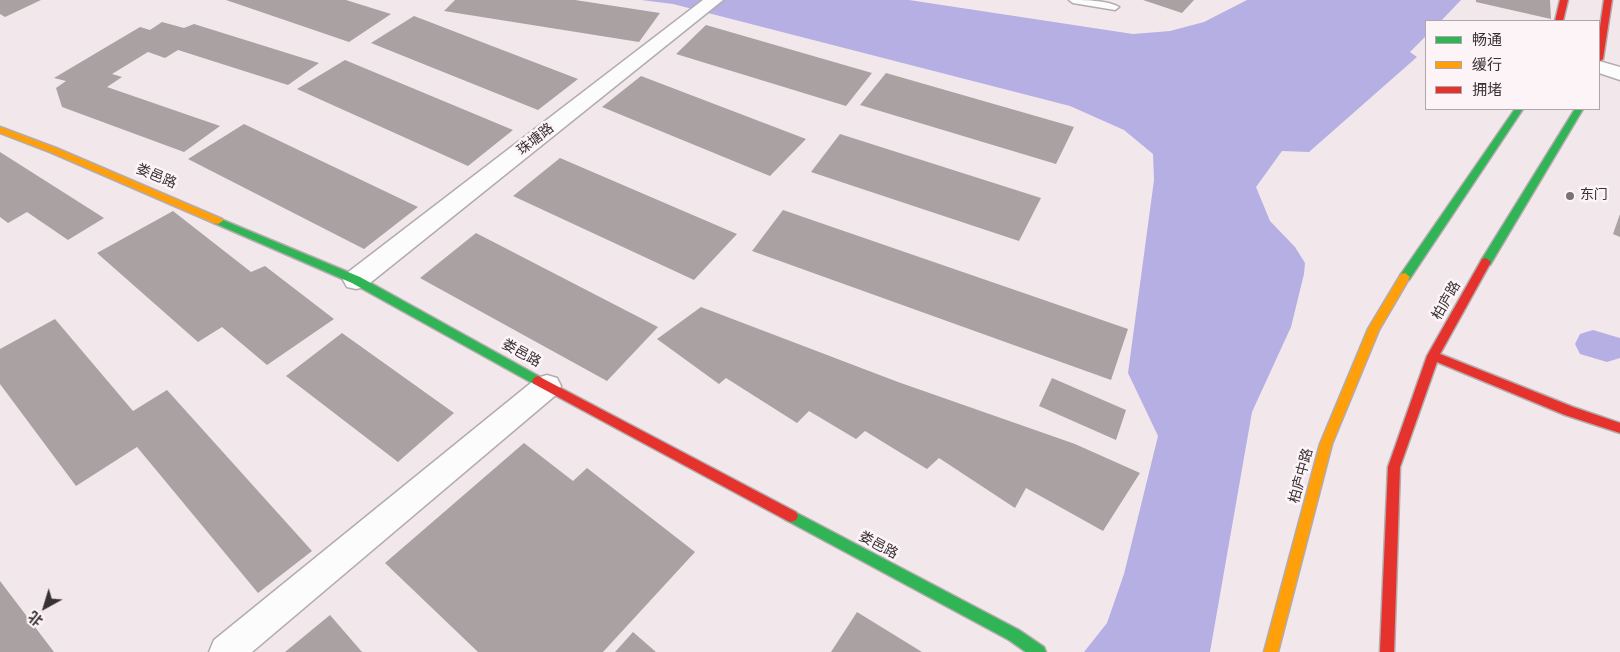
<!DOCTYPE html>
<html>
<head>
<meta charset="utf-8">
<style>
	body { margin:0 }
	#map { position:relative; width:1620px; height:652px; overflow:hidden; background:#f2e8ec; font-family:Jost,"Noto Sans SC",sans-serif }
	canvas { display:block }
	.legend { position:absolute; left:1425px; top:20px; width:175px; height:90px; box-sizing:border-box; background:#fcf4f7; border:1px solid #aea6a9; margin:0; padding:6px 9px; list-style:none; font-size:15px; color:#383134 }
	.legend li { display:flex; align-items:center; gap:10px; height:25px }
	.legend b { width:25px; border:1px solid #aea6a9 }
	.north { position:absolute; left:20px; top:582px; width:50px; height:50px; -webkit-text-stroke:4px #fcf4f7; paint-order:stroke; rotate:219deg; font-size:14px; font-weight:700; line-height:20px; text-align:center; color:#383134 }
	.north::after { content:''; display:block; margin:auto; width:18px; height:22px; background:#383134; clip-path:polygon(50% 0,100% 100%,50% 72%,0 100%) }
</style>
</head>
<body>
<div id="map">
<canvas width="1620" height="652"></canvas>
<ul class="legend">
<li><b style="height:6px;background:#30b455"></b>畅通</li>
<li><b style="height:6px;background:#ff9f0a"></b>缓行</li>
<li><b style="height:6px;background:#e5322d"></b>拥堵</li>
</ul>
<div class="north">北</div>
</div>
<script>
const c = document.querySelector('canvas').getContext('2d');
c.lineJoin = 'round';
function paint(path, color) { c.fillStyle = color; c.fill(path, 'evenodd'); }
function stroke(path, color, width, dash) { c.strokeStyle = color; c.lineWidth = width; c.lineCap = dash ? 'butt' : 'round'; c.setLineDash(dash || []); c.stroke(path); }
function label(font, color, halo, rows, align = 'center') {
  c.font = font + ' Jost,"Noto Sans SC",sans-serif'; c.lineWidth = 5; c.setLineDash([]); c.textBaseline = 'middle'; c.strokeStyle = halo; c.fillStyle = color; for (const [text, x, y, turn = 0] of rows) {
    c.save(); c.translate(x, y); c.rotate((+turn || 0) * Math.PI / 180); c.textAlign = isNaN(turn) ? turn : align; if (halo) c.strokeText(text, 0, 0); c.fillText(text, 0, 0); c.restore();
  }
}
paint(new Path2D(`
	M641,0H909L1133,34L1170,31L1204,22L1247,0H1461L1441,21H1426V36L1410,52L1417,57L1309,152L1282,151L1256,187L1270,221L1295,247L1305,263L1304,274L1291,327L1252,412L1210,652H1084L1107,623L1124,574L1158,436L1128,373L1154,180L1153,154L1124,130L1070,106L673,4Z`), '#b6afe3');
paint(new Path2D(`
	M1593,330L1620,338V358L1607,362L1580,354L1575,344L1580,334Z`), '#b6afe3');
paint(new Path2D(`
	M0,0H41L5,17L0,14Z
	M226,0H346L391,14L349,42Z
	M455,0H575L660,13L639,42L444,11Z
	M1143,0H1194L1182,13Z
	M1476,0H1550L1551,19L1476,2Z
	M414,16L578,79L538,110L371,43Z
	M162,22L184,28L194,24L319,63L288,85L178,50L165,58L148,52L112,74L122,77L107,87L220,126L184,152L62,107L56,88L66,81L54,78L140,27L150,30Z
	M706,25L872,73L846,106L676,54Z
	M345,60L513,130L468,166L297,89Z
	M886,73L1074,127L1056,164L860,105Z
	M641,76L806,139L770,176L602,107Z
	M244,124L418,207L364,249L188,159Z
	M840,134L1041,198L1019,241L811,172Z
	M0,152L104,218L68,240L27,212L8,223L0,217Z
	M560,158L737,234L694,280L513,196Z
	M783,210L1128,329L1111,380L752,251Z
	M173,211L251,272L265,266L334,319L267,365L222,327L198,342L97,253Z
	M1620,214V237L1613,234Z
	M476,233L658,327L607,381L420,278Z
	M701,307L898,382L1075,444L1140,473L1103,531L1026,488L1015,508L939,458L927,469L865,431L856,439L809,411L797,423L726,378L719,384L657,339Z
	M55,319L133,411L167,390L312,551L258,593L137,447L76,486L0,384V349Z
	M342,333L454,413L398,462L286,376Z
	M1052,378L1126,410L1116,440L1039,406Z
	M524,443L573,481L587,468L695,552L603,652H478L385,563Z
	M0,581L54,652H0Z
	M857,612L922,652H831Z
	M330,615L362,652H285Z
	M633,632L656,652H615Z`), '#a9a1a2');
const lane = new Path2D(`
	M1069,0C1083,0 1107,0 1119,7L1115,10L1073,3Z`);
const street = new Path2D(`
	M703,0H723L365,287L356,289L347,287L343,280L347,273Z
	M1599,61L1620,67V80L1599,73Z
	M547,375L557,378L561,386L557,394L252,652H209L214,640L537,378Z`);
const fast = new Path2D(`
	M1515,109H1523L1409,280H1401L1400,277L1401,274Z
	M1575,109H1583L1490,265H1482L1481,262L1482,259Z
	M218,218L360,277L542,378L544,381L542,384H534L352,283L214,223L213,221Z
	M791,510L1019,630L1044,647L1046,652H1026L1009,640L786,520L784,516L786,512Z`);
const slow = new Path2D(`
	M0,127L56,148L222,219L223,221L218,224L214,223L50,152L0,133Z
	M1405,273L1410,277L1379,330L1332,444L1278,652H1264L1320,444L1368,329L1401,274Z`);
const jam = new Path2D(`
	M1560,0H1568L1563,21H1555Z
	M1604,0H1612L1603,59L1599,62V34Z
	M1486,258L1491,262L1440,354L1573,407L1620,423V433L1565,415L1437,362L1400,467L1394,652H1380L1388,467L1427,356L1482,259Z
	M538,376L796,512L798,516L796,520L791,522L786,520L534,384L532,381L534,378Z`);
stroke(lane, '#b3acae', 3);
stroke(street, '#b3acae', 3);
stroke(fast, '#b3acae', 3);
stroke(slow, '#b3acae', 3);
stroke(jam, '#b3acae', 3);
paint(lane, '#fdfcfc');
paint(street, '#fdfcfc');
paint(fast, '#30b455');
paint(slow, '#ff9f0a');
paint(jam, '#e5322d');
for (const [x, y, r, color] of [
	[1570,196,5,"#797174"]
]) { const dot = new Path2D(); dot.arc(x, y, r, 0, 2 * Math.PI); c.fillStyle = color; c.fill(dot); stroke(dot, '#fcf4f7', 2); }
label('14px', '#383134', '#fcf4f7', [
	["珠塘路",536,140,-38],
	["娄邑路",156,177,23],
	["柏庐路",1447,301,-60],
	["娄邑路",521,354,29],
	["柏庐中路",1302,476,-75],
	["娄邑路",878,546,28]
]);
label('14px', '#383134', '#fcf4f7', [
	["东门",1580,196]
], 'left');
</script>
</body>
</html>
